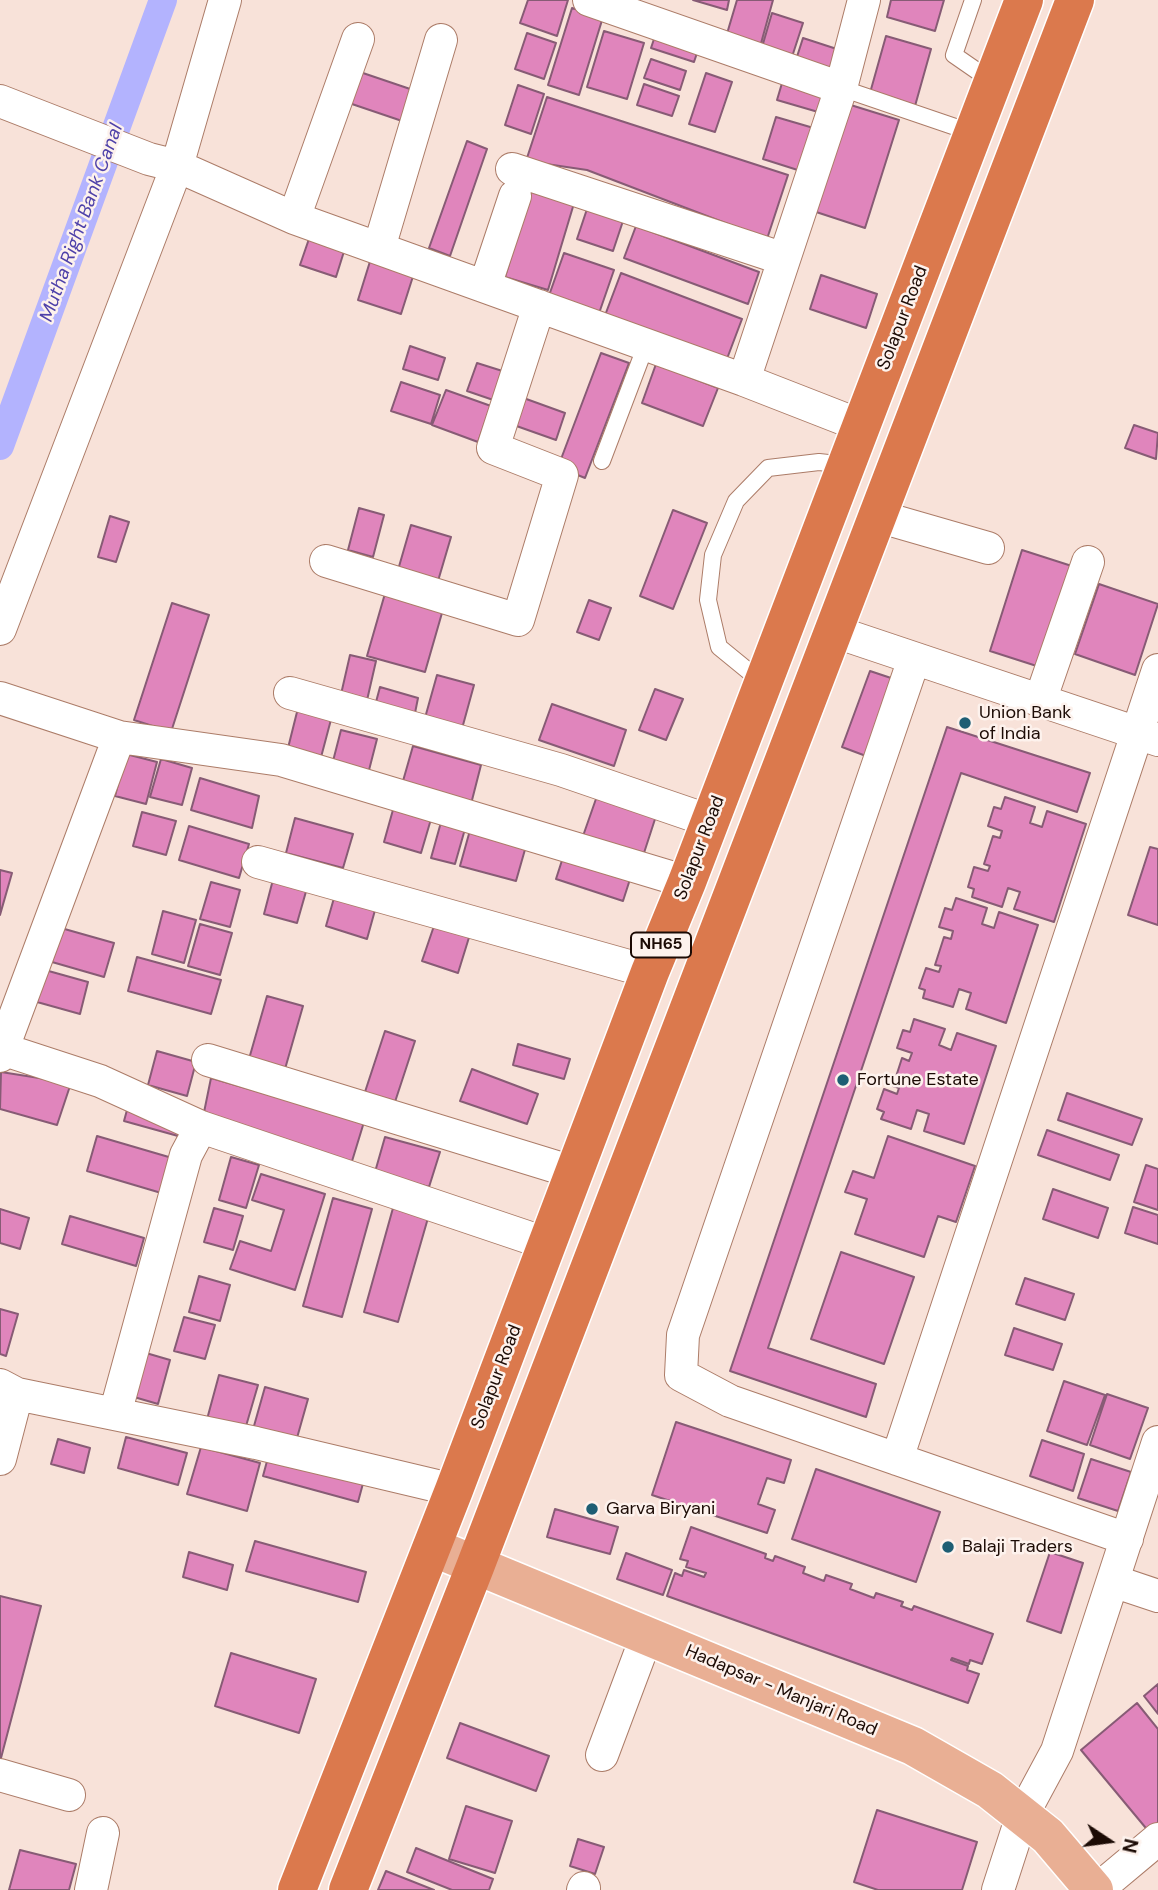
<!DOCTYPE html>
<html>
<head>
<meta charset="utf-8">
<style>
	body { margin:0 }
	#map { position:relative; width:1158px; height:1890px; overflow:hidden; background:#f8e2d9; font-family:"DM Sans",sans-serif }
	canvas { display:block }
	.north { position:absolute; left:1074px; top:1806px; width:70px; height:70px; -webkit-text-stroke:5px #fdf2ed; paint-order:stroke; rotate:103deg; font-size:19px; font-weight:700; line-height:28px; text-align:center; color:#1c0b05 }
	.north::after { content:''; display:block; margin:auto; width:24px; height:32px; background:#1c0b05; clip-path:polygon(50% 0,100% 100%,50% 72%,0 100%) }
</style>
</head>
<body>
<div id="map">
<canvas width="1158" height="1890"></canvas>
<div class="north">N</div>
</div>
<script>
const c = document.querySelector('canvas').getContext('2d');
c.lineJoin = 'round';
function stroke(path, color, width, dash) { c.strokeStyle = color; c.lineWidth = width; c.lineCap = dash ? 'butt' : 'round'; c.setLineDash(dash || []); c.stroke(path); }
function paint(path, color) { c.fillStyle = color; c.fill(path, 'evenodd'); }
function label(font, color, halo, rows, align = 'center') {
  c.font = font + ' "DM Sans",sans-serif'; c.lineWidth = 5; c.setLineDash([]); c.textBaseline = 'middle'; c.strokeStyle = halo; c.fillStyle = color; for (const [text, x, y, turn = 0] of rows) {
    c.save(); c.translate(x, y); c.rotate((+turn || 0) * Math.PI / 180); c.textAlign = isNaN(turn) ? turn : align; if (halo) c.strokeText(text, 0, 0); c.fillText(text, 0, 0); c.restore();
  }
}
stroke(new Path2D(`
	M0,446L163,0`), '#b3b3fe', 28);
const building = new Path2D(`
	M528,0H568L557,36L520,23Z
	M693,0H729L727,10Z
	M737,0H773L760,47L726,37Z
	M891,0H944L935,31L887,17Z
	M572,8L603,17L579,95L548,85Z
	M772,13L803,23L790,63L760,54Z
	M658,27L701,41L694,62L651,48Z
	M604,31L644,43L627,99L587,87Z
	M527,33L556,43L544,79L515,69Z
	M886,36L931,49L915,106L870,93Z
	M803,38L846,52L837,81L794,66Z
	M651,59L686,71L680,90L644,78Z
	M357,71L419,92L408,123L346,102Z
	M706,73L732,82L715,132L689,124Z
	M785,73L834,88L825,114L777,100Z
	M644,84L679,96L672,116L637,105Z
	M518,85L544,94L531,134L505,125Z
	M547,97L788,175L767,239L587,170L526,161Z
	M841,102L899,120L865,228L807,209Z
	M776,117L817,129L804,172L763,159Z
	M467,141L487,149L450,256L429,248Z
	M532,188L575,200L548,290L505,277Z
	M587,209L623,221L613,251L577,239Z
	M636,226L759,272L748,304L624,258Z
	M311,233L346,245L336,277L300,265Z
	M564,253L614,270L596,322L546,304Z
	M372,255L415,270L401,314L358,300Z
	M621,273L742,319L725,364L604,318Z
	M821,275L877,294L866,328L810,309Z
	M410,346L445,358L438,380L403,369Z
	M601,353L629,363L585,478L558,467Z
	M477,363L512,374L502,403L467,391Z
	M656,364L718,388L703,426L642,403Z
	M401,382L440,395L431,424L391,411Z
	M446,390L491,406L478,442L432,425Z
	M518,396L565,413L556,440L508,423Z
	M1134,425L1158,433L1156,459L1125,448Z
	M359,508L384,515L373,557L348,550Z
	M673,510L707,523L673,609L640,596Z
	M110,516L129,522L116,562L98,557Z
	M411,525L451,537L438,581L398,570Z
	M1022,550L1078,568L1046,669L990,651Z
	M1099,584L1158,604L1135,675L1075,654Z
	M386,590L444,606L425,672L367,656Z
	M589,600L611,608L599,640L577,632Z
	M172,603L209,615L171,732L134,720Z
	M350,655L376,661L365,709L339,703Z
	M870,671L894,679L866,756L842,747Z
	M437,675L474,685L460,736L423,725Z
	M380,687L418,698L415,713L376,702Z
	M655,689L683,699L666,740L639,730Z
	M299,704L333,712L320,761L287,752Z
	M552,704L626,730L614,766L539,740Z
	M947,727L1090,773L1077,812L961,773L768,1348L876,1384L866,1417L730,1371Z
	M341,730L377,739L368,774L332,765Z
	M413,746L481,765L470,808L401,788Z
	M126,754L157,762L146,804L115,796Z
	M161,759L192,768L182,805L150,797Z
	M200,778L259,796L252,828L191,810Z
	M597,796L656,816L643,856L583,836Z
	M1005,797L1035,807L1030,823L1042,827L1047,811L1086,824L1054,922L1014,909L1020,892L1008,888L1002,907L972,897L974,889L968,887L974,867L988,871L990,866L984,864L993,836L1000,838L1002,831L988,826L994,807L1001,809Z
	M396,799L434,809L421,853L384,842Z
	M142,812L176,821L166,855L133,846Z
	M443,815L467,822L455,864L431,858Z
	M295,818L353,834L343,868L286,853Z
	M472,823L528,839L516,881L460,866Z
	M189,826L249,844L239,878L179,860Z
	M1150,847L1158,849V925L1128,915Z
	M565,851L632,873L623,901L556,879Z
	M0,870L12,873L0,915Z
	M275,872L309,881L297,923L264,914Z
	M211,882L240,890L230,927L200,919Z
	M336,891L377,903L367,939L326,926Z
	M956,898L987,908L982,924L994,928L999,912L1038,925L1006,1023L966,1009L971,993L959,989L953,1007L923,998L925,990L919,988L926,968L939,972L941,966L935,965L944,937L951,939L953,931L939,927L945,908L952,910Z
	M163,911L196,920L184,963L152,954Z
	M436,920L471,931L458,973L422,961Z
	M200,924L232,933L220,975L188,966Z
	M61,928L114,943L104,977L52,962Z
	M137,957L221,980L211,1014L128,991Z
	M45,970L88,982L80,1014L37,1002Z
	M267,996L303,1006L285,1069L249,1059Z
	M914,1019L945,1029L939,1045L951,1050L957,1033L996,1046L964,1144L924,1131L929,1114L917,1110L911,1129L881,1119L884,1112L877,1109L884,1089L897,1094L899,1088L893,1086L902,1058L909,1061L912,1053L897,1048L903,1030L910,1032Z
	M385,1031L415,1041L393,1108L363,1098Z
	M518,1044L570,1059L564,1079L513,1065Z
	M157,1051L196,1062L187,1096L148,1085Z
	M472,1069L538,1094L527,1124L460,1101Z
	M1,1072L71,1083L57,1125L0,1109Z
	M211,1078L364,1122L349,1171L201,1127Z
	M1067,1093L1142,1119L1132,1145L1058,1120Z
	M130,1099L183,1114L178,1136L124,1121Z
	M1047,1130L1119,1155L1110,1180L1038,1155Z
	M97,1136L179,1160L168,1195L87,1171Z
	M888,1136L975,1166L956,1222L938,1216L924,1257L855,1234L867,1199L845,1192L853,1171L874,1178Z
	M385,1137L440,1152L429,1187L375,1172Z
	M231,1157L259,1165L246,1208L219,1200Z
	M1146,1165L1158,1169V1210L1134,1202Z
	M261,1174L325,1194L295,1290L230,1269L240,1241L271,1251L284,1210L252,1200Z
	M1053,1189L1108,1208L1098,1238L1043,1219Z
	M333,1198L372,1209L342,1317L303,1306Z
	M1133,1207L1158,1215V1244L1125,1233Z
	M214,1208L243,1216L233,1250L204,1242Z
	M393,1208L428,1218L398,1322L364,1312Z
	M0,1209L29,1218L20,1249L0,1243Z
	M70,1216L144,1238L136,1266L62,1244Z
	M841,1252L914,1277L884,1364L811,1339Z
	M199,1276L230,1285L220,1321L189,1312Z
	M1025,1278L1074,1294L1065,1320L1016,1304Z
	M0,1309L18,1314L6,1356L0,1354Z
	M184,1317L215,1325L205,1359L174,1351Z
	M1014,1328L1062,1344L1053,1370L1005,1355Z
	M146,1353L170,1360L158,1404L134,1397Z
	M219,1375L258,1385L244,1433L206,1423Z
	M1064,1381L1105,1395L1087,1445L1047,1431Z
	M265,1387L308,1399L295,1445L252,1433Z
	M1107,1394L1148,1408L1130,1459L1090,1445Z
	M676,1422L791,1460L784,1483L767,1478L758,1504L775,1510L767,1533L652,1495Z
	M126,1437L187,1453L178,1485L118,1468Z
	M58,1439L90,1448L84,1473L51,1464Z
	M1042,1440L1084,1454L1073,1491L1030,1476Z
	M201,1447L260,1463L247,1511L187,1494Z
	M270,1450L365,1476L358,1502L263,1476Z
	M1091,1459L1131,1472L1118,1511L1078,1498Z
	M816,1469L940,1512L916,1582L792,1539Z
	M555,1509L618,1527L610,1554L547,1537Z
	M691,1527L766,1554L765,1558L773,1561L775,1556L805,1567L803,1573L824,1581L826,1575L852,1584L850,1589L874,1598L876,1593L903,1602L901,1606L912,1610L914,1606L993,1634L982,1664L970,1660L969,1664L952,1658L951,1660L968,1666L967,1670L979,1674L968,1703L667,1596L675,1573L682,1576L684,1570L704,1577L706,1573L686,1567L688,1561L680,1559Z
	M255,1541L366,1572L358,1602L246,1571Z
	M189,1552L233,1565L227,1590L183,1577Z
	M1050,1552L1083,1563L1061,1633L1027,1621Z
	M626,1553L672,1570L663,1595L617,1579Z
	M0,1596L41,1606L1,1758L0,1757Z
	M231,1653L316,1679L299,1733L215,1706Z
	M1158,1684V1714L1144,1696Z
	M1137,1703L1158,1729V1827L1150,1833L1081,1750Z
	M460,1723L549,1756L536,1791L447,1758Z
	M466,1806L512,1821L495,1873L449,1859Z
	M877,1810L977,1842L962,1890H878L854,1882Z
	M578,1839L604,1847L595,1874L570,1866Z
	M416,1848L493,1879L489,1890H452L407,1872Z
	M20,1850L76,1864L69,1890H9Z
	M386,1871L434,1890H378Z`);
paint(building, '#e085bc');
stroke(building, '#875b75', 2);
const lane = new Path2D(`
	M973,0L954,55L993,82
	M841,88L973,133
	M602,461L646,345
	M763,683L719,647L708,600L713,555L736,501L768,468L819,462L846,465`);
const street = new Path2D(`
	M589,0L841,88
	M0,101L149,159L177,166L294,218L744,380
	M512,169L784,259
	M294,218L358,39
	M379,248L441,40
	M485,286L515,196
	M862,426L744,380L841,88L864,0
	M877,516L988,548
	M326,561L518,620L562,475L493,448L539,306
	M0,629L177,166L225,0
	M833,631L1158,740
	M914,659L683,1335L681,1375L730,1401L1127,1539
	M290,693L561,770L710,821
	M0,698L119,737L281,760L687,882
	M1040,701L1088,562
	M258,862L650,972
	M2,1049L100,1081L201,1127L548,1244
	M0,1056L119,737
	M208,1060L576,1173
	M0,1385L17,1394L256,1443L454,1490
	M115,1414L186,1155L201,1127
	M0,1459L17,1394
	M897,1459L1158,670
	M1113,1581L1158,1596
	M602,1755L647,1635
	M0,1775L69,1795
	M91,1890L103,1833
	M583,1890L584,1888
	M998,1890L1022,1816L1057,1751L1158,1442
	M1097,1890L1158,1839`);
const primary = new Path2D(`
	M432,1547L913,1746L990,1790L1048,1836L1094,1890`);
const highway = new Path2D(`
	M297,1890L454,1490L650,972L687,882L1024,0
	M348,1890L475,1567L1075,0`);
stroke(lane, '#ac7c68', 18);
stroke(street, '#ac7c68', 34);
stroke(primary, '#fff', 41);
stroke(highway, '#fff', 41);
stroke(lane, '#fff', 16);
stroke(street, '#fff', 32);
stroke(primary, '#e9af94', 38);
stroke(highway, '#db794d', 38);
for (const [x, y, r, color] of [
	[965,723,7,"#1e5e74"],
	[843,1080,7,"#1e5e74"],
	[592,1509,7,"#1e5e74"],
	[948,1547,7,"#1e5e74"]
]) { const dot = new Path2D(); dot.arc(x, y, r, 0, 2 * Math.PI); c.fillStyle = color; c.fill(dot); stroke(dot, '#fdf2ed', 2.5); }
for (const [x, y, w] of [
	[661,945,60]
]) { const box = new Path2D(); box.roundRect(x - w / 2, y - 12.5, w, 25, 5); c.fillStyle = '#fdf2ed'; c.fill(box); stroke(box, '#1c0b05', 2); }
label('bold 16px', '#1c0b05', null, [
	["NH65",661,945]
]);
label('18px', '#1c0b05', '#fdf2ed', [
	["Solapur Road",903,318,-69],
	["Solapur Road",700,848,-69],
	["Solapur Road",497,1377,-69],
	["Hadapsar - Manjari Road",781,1691,23]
]);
label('18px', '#1c0b05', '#fdf2ed', [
	["Union Bank",979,713],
	["of India",979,734],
	["Fortune Estate",857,1080],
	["Garva Biryani",606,1509],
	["Balaji Traders",962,1547]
], 'left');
label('italic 19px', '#4e41a9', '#fdf2ed', [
	["Mutha Right Bank Canal",82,223,-70]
]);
</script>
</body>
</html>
